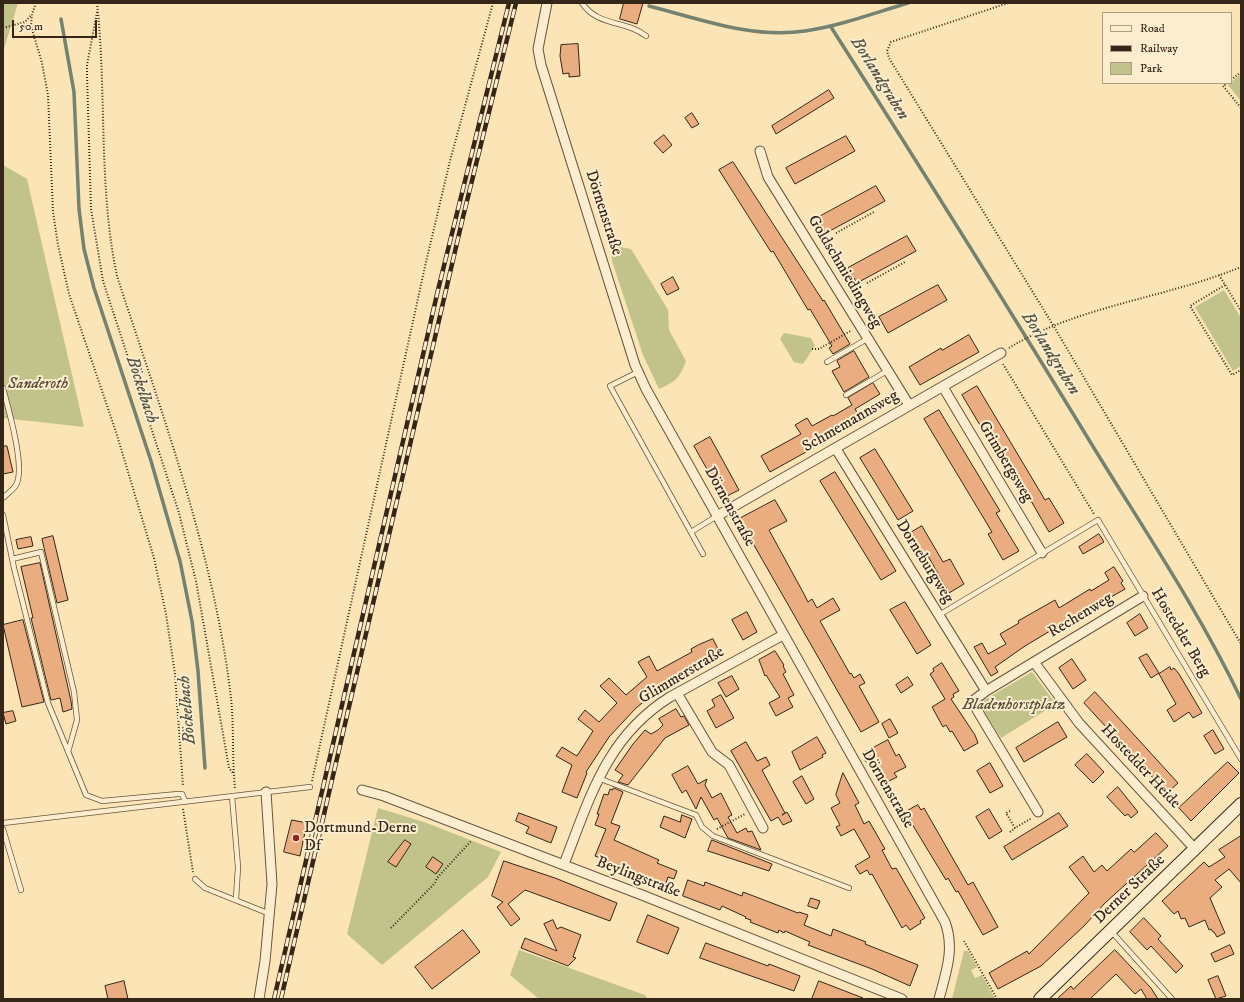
<!DOCTYPE html>
<html>
<head>
<meta charset="utf-8">
<style>
	body { margin:0 }
	#map { position:relative; width:1244px; height:1002px; overflow:hidden; background:#fbe4b5; font-family:"IM FELL DW Pica",serif }
	canvas { display:block }
	.frame { position:absolute; inset:0; border:4px solid #342619; pointer-events:none }
	.legend { position:absolute; left:1102px; top:12px; width:130px; height:72px; box-sizing:border-box; background:#fcedcf; border:1px solid #ac9d86; margin:0; padding:5px 7px; list-style:none; font-size:12px; color:#342619 }
	.legend li { display:flex; align-items:center; gap:8px; height:20px }
	.legend b { width:20px; border:1px solid #ac9d86 }
	.scale { position:absolute; left:12px; top:20px; width:85px; height:18px; box-sizing:border-box; border:2px solid #342619; border-top:0; padding-left:5px; font-size:12px; line-height:14px; white-space:nowrap; color:#342619; -webkit-text-stroke:3px #fcedcf; paint-order:stroke }
</style>
</head>
<body>
<div id="map">
<canvas width="1244" height="1002"></canvas>
<div class="frame"></div>
<ul class="legend">
<li><b style="height:5px;background:#fcedcf"></b>Road</li>
<li><b style="height:5px;background:#342619"></b>Railway</li>
<li><b style="height:11px;background:#c2c38b"></b>Park</li>
</ul>
<div class="scale">50 m</div>
</div>
<script>
const c = document.querySelector('canvas').getContext('2d');
c.lineJoin = 'round';
function paint(path, color) { c.fillStyle = color; c.fill(path, 'evenodd'); }
function stroke(path, color, width, dash) { c.strokeStyle = color; c.lineWidth = width; c.lineCap = dash ? 'butt' : 'round'; c.setLineDash(dash || []); c.stroke(path); }
function label(font, color, halo, rows, align = 'center') {
  c.font = font + ' "IM FELL DW Pica",serif'; c.lineWidth = 4; c.setLineDash([]); c.textBaseline = 'middle'; c.strokeStyle = halo; c.fillStyle = color; for (const [text, x, y, turn = 0] of rows) {
    c.save(); c.translate(x, y); c.rotate((+turn || 0) * Math.PI / 180); c.textAlign = isNaN(turn) ? turn : align; if (halo) c.strokeText(text, 0, 0); c.fillText(text, 0, 0); c.restore();
  }
}
paint(new Path2D(`
	M3,3H18L3,52Z
	M1241,74V101L1228,85Z
	M3,165L27,179L84,427L3,418Z
	M615,246L631,249L668,310L669,330L686,361C680,378 675,382 659,389L643,355L612,261L611,251Z
	M1224,290L1241,318V366L1233,371L1195,307Z
	M784,333L811,338L815,346L803,364L794,362L780,339Z
	M1032,672L1056,704L1001,738L979,703Z
	M378,808L424,822L501,852L488,877L382,965L347,934Z
	M519,950L645,995L648,999H539L510,975Z
	M964,951H968L977,967L971,970L975,978L982,975L995,999H952Z`), '#c2c38b');
stroke(new Path2D(`
	M649,6C700,19 752,39 805,31C840,26 874,13 908,3
	M61,19L74,92L79,209L84,249L94,288L151,461L180,561L192,621L198,671L205,768
	M831,27C921,168 1010,310 1097,453C1147,534 1200,613 1241,699`), '#748271', 3.5);
const building = new Path2D(`
	M624,3H643L637,24L620,19Z
	M578,44L580,76L569,77V73L563,74L560,56L561,45Z
	M829,90L834,98L776,134L772,126Z
	M692,113L699,124L692,128L685,118Z
	M664,135L672,145L663,153L654,143Z
	M846,136L855,151L795,184L786,168Z
	M733,162L823,301L824,300L850,344L833,354L829,348L832,346L810,309L808,310L773,251L771,252L719,170Z
	M876,186L885,201L826,233L817,218Z
	M907,236L916,251L857,283L848,268Z
	M673,277L679,289L667,295L661,284Z
	M938,285L947,300L888,333L879,317Z
	M969,335L979,352L920,385L909,367L941,348L942,350Z
	M854,351L869,377L844,392L832,371L840,367L837,361Z
	M873,383L880,394L855,409L862,421L770,472L761,456L801,434L795,425L807,418L812,426L832,415L833,416L852,405L848,398Z
	M977,386L1045,500L1049,498L1064,523L1049,532L1027,494L1023,497L962,395Z
	M939,410L1000,511L996,513L1019,551L1003,560L988,534L992,532L924,419Z
	M710,437L739,490L723,498L694,446Z
	M3,446H7L13,472L3,474Z
	M875,449L913,511L898,520L860,458Z
	M835,472L896,571L881,580L820,481Z
	M775,500L787,521L769,530L804,594L808,602L812,599L817,608L833,598L840,610L820,621L850,674L851,673L854,678L860,674L865,683L859,686L879,722L861,732L739,519Z
	M922,526L943,562L950,559L964,584L949,593L928,556L922,560L907,535Z
	M1099,534L1104,542L1083,554L1079,547Z
	M53,536L68,600L57,603L42,539Z
	M31,537L33,546L18,549L16,540Z
	M40,563L71,701L72,709L63,712L60,698L51,700L31,618H33L21,567Z
	M1114,567L1123,581L1121,583L1125,589L1111,597L1110,595L1025,646L995,667L998,672L991,676L974,647L982,643L988,654L1006,644L1000,634L1019,623L1018,621L1055,600L1059,608L1090,589L1091,591L1109,580L1105,573Z
	M905,602L931,645L917,654L890,610Z
	M747,612L757,632L743,640L732,620Z
	M1140,614L1148,628L1135,636L1127,623Z
	M23,620L44,702L22,707L3,625Z
	M713,639L718,649L712,652L715,658L658,690L636,708L609,737L586,772L587,773L577,798L562,792L572,765L556,756L562,747L577,756L593,731L578,719L585,710L599,722L617,703L600,686L609,678L626,695L647,677L638,662L649,656L657,671L692,652L691,649L698,645Z
	M775,651L784,665L783,666L786,672L783,674L794,695L788,698L793,707L776,716L769,703L780,697L766,675L765,676L759,660Z
	M1147,654L1159,673L1151,678L1139,658Z
	M1072,659L1086,680L1073,689L1059,668Z
	M942,663L959,691L953,694L954,697L951,699L975,735L978,743L964,751L952,731L950,732L946,725L943,727L932,707L945,699L930,674L934,671L933,669Z
	M1170,667L1171,670L1174,668L1179,674L1202,713L1193,718L1189,712L1174,722L1167,710L1176,704L1159,674Z
	M732,676L739,689L726,697L718,683Z
	M908,677L913,685L901,693L896,685Z
	M1095,692L1178,783L1167,793L1084,703Z
	M721,695L734,718L716,728L707,711L715,706L712,700Z
	M676,709L681,717L684,716L689,725L665,738L628,785L618,782L623,775L615,770L633,744L645,730L651,734L658,730L663,725L659,719Z
	M13,711L16,721L6,724L3,713Z
	M890,719L898,733L889,738L882,724Z
	M1058,722L1067,737L1024,762L1016,748Z
	M1213,730L1224,749L1215,754L1204,736Z
	M817,737L826,753L822,755L823,757L800,770L792,752Z
	M888,740L896,756L899,754L906,767L894,773L897,777L887,782L883,774L880,775L872,759L866,762L862,754Z
	M746,742L757,761L766,757L770,765L762,770L785,813L782,815L787,812L792,821L783,825L778,817L771,821L731,751Z
	M1087,754L1104,772L1093,783L1075,765Z
	M1228,762L1239,773L1191,821L1179,808Z
	M990,763L1003,786L990,793L977,771Z
	M688,766L698,784L707,779L705,785L712,798L721,793L732,815L728,817L737,833L746,828L748,832L752,831L761,850L728,838L717,818L714,820L701,797L696,809L686,790L682,793L672,775Z
	M843,773L859,803L855,805L864,824L869,821L885,849L882,850L892,869L896,868L925,918L920,921L921,923L910,930L906,925L902,928L872,874L870,875L867,870L860,874L855,866L870,857L854,829L841,836L836,827L840,825L831,808L840,803L836,795Z
	M802,776L814,799L806,804L793,782Z
	M1118,787L1138,812L1131,818L1128,814L1125,816L1107,797Z
	M614,788L623,792L611,823L620,826L614,840L659,860L657,863L677,871L674,879L668,877L664,889L625,874L626,872L612,867L613,865L608,863L609,861L595,856L606,829L595,825L599,814H597L604,794L608,795L610,789L612,790Z
	M918,805L921,810L924,808L968,885L973,882L998,927L983,935L958,891L956,892L948,878L946,880L909,819L904,818L907,811Z
	M989,809L1002,831L989,839L976,817Z
	M519,813L557,827L551,843L526,833L529,827L516,821Z
	M1059,813L1068,826L1012,860L1004,847Z
	M682,815L692,819L685,838L660,827L664,816L680,822Z
	M292,820L307,823L300,856L284,852Z
	M1156,833L1168,846L1105,903L1084,926L1041,966L998,989L989,973L1027,951L1029,954L1089,893L1069,867L1083,856L1094,872L1102,865L1107,871L1131,849L1134,852Z
	M1241,836V883L1229,869L1215,880L1222,887L1210,898L1225,933L1217,937L1214,932H1213L1211,929L1209,930L1205,920L1189,927L1185,918L1181,919L1178,911L1174,914L1162,901L1204,862L1209,867L1225,857L1219,850Z
	M405,840L411,844L396,867L388,862Z
	M712,840L772,864L769,871L708,851Z
	M433,857L443,864L436,874L426,867Z
	M504,861L555,878L617,903L610,921L525,890L508,904L520,919L511,926L497,907L503,902L492,896Z
	M688,880L704,886L705,882L742,896L743,892L798,913L799,912L808,915L804,925L831,936L833,929L866,942L865,944L918,965L910,986L872,969L808,945L810,942L785,931L784,933L779,930L778,933L750,922L751,920L745,918L746,917L722,906L720,910L683,896Z
	M811,898L820,901L817,909L808,906Z
	M648,915L679,928L668,954L637,942Z
	M1144,918L1161,936L1158,939L1183,966L1176,973L1151,946L1147,950L1130,932Z
	M553,920L557,929L561,927L581,935L573,957L576,958L568,966L521,948L525,938L557,951L544,924Z
	M463,930L480,952L432,989L415,967Z
	M706,943L768,966L769,964L800,976L794,991L700,958Z
	M1230,945L1234,954L1215,962L1211,954Z
	M1115,950L1151,988L1158,999H1147L1141,989L1135,994L1116,974L1090,999H1057L1071,986L1073,989Z
	M1218,976L1226,996L1216,999L1208,980Z
	M124,981L128,999H108L105,986Z
	M819,981L863,998V999H812Z`);
paint(building, '#eaad80');
stroke(building, '#342619', 1);
const service = new Path2D(`
	M582,3C598,27 626,20 646,36
	M827,362L867,339
	M638,372L610,386L703,554
	M3,388C8,408 26,468 16,485C13,490 7,494 3,498
	M846,395L887,371
	M3,515L14,568L48,703L86,795L102,801L178,794H182L185,801
	M691,532L717,516
	M12,559L41,552L74,692L77,720L68,752
	M939,615L1098,520L1241,759
	M598,778L696,815L702,827L713,836L849,888
	M232,796L238,867L236,899
	M3,823L310,787
	M3,829L21,890
	M195,879L205,888L270,914
	M1111,931L1172,999`);
const minor = new Path2D(`
	M547,3L538,49L541,65L635,365L646,389L945,922C955,949 946,972 939,999
	M760,151L768,177L909,405
	M943,387L1042,553
	M836,449L986,691
	M717,516L1001,353
	M1034,662L1079,723L1195,849
	M677,693L712,752L729,765L763,828
	M362,790L384,796L642,895L902,999
	M1038,812L977,710L974,700L986,691L1143,596
	M564,864C590,798 606,737 670,697L783,635
	M259,999L265,961L272,884L266,792`);
const secondary = new Path2D(`
	M1040,999L1241,804`);
stroke(service, '#665640', 6);
stroke(minor, '#665640', 11);
stroke(secondary, '#342619', 14);
stroke(new Path2D(`
	M36,3L32,14L31,26L42,63L48,95L53,212L58,245L69,294L116,432L154,558L166,614L175,674L183,786
	M97,3C107,94 98,186 117,276C162,414 214,553 231,698C234,728 232,758 235,789
	M1008,3L891,42L887,51L889,58L1053,325L1241,644
	M97,12L87,65V75L91,209L103,281L179,513L196,581L229,768L233,773
	M3,28L25,22L31,15
	M1231,80L1241,72
	M1228,83L1223,86L1241,108
	M836,233L874,212
	M1219,275L1241,311
	M867,283L905,262
	M1225,285L1190,306L1232,375L1241,370
	M1009,348C1077,306 1166,298 1241,267
	M812,349H819L852,330
	M1003,364L1094,514
	M312,781L426,262L450,161L493,3
	M183,809L193,872
	M1010,811L1006,813L1015,828L1032,818
	M717,829L745,814
	M1010,832L1015,828
	M391,928L435,883L437,878L472,840
	M964,941L997,999`), '#342619', 2, [1, 2]);
stroke(service, '#fcedcf', 4.5);
stroke(minor, '#fcedcf', 9);
stroke(secondary, '#fcedcf', 12);
const rail = new Path2D(`
	M274,999L438,290L509,3
	M281,999L463,217L516,3`);
stroke(rail, '#342619', 4.5);
stroke(rail, '#fcedcf', 3, [9]);
for (const [x, y, r, color] of [
	[296,838,4,"#8f2418"]
]) { const dot = new Path2D(); dot.arc(x, y, r, 0, 2 * Math.PI); c.fillStyle = color; c.fill(dot); stroke(dot, '#fcedcf', 1.5); }
label('16px', '#342619', '#fcedcf', [
	["Dörnenstraße",603,213,72],
	["Goldschmiedingweg",844,272,59],
	["Schmemannsweg",851,422,-30],
	["Grimbergsweg",1005,462,59],
	["Dörnenstraße",729,507,61],
	["Dorneburgweg",924,562,58],
	["Rechenweg",1081,616,-31],
	["Hostedder Berg",1180,633,59],
	["Glimmerstraße",682,676,-31],
	["Hostedder Heide",1140,767,47],
	["Dörnenstraße",887,789,60],
	["Beylingstraße",638,878,21],
	["Derner Straße",1130,890,-44]
]);
label('italic 16px', '#584d36', '#fcedcf', [
	["Sanderoth",38,385],
	["Bladenhorstplatz",1014,706]
]);
label('16px', '#342619', '#fcedcf', [
	["Dortmund-Derne",304,829],
	["Df",304,847]
], 'left');
label('italic 17px', '#545445', '#fcedcf', [
	["Borlandgraben",879,79,58],
	["Borlandgraben",1050,354,58],
	["Böckelbach",141,390,72],
	["Böckelbach",188,710,-95]
]);
</script>
</body>
</html>
